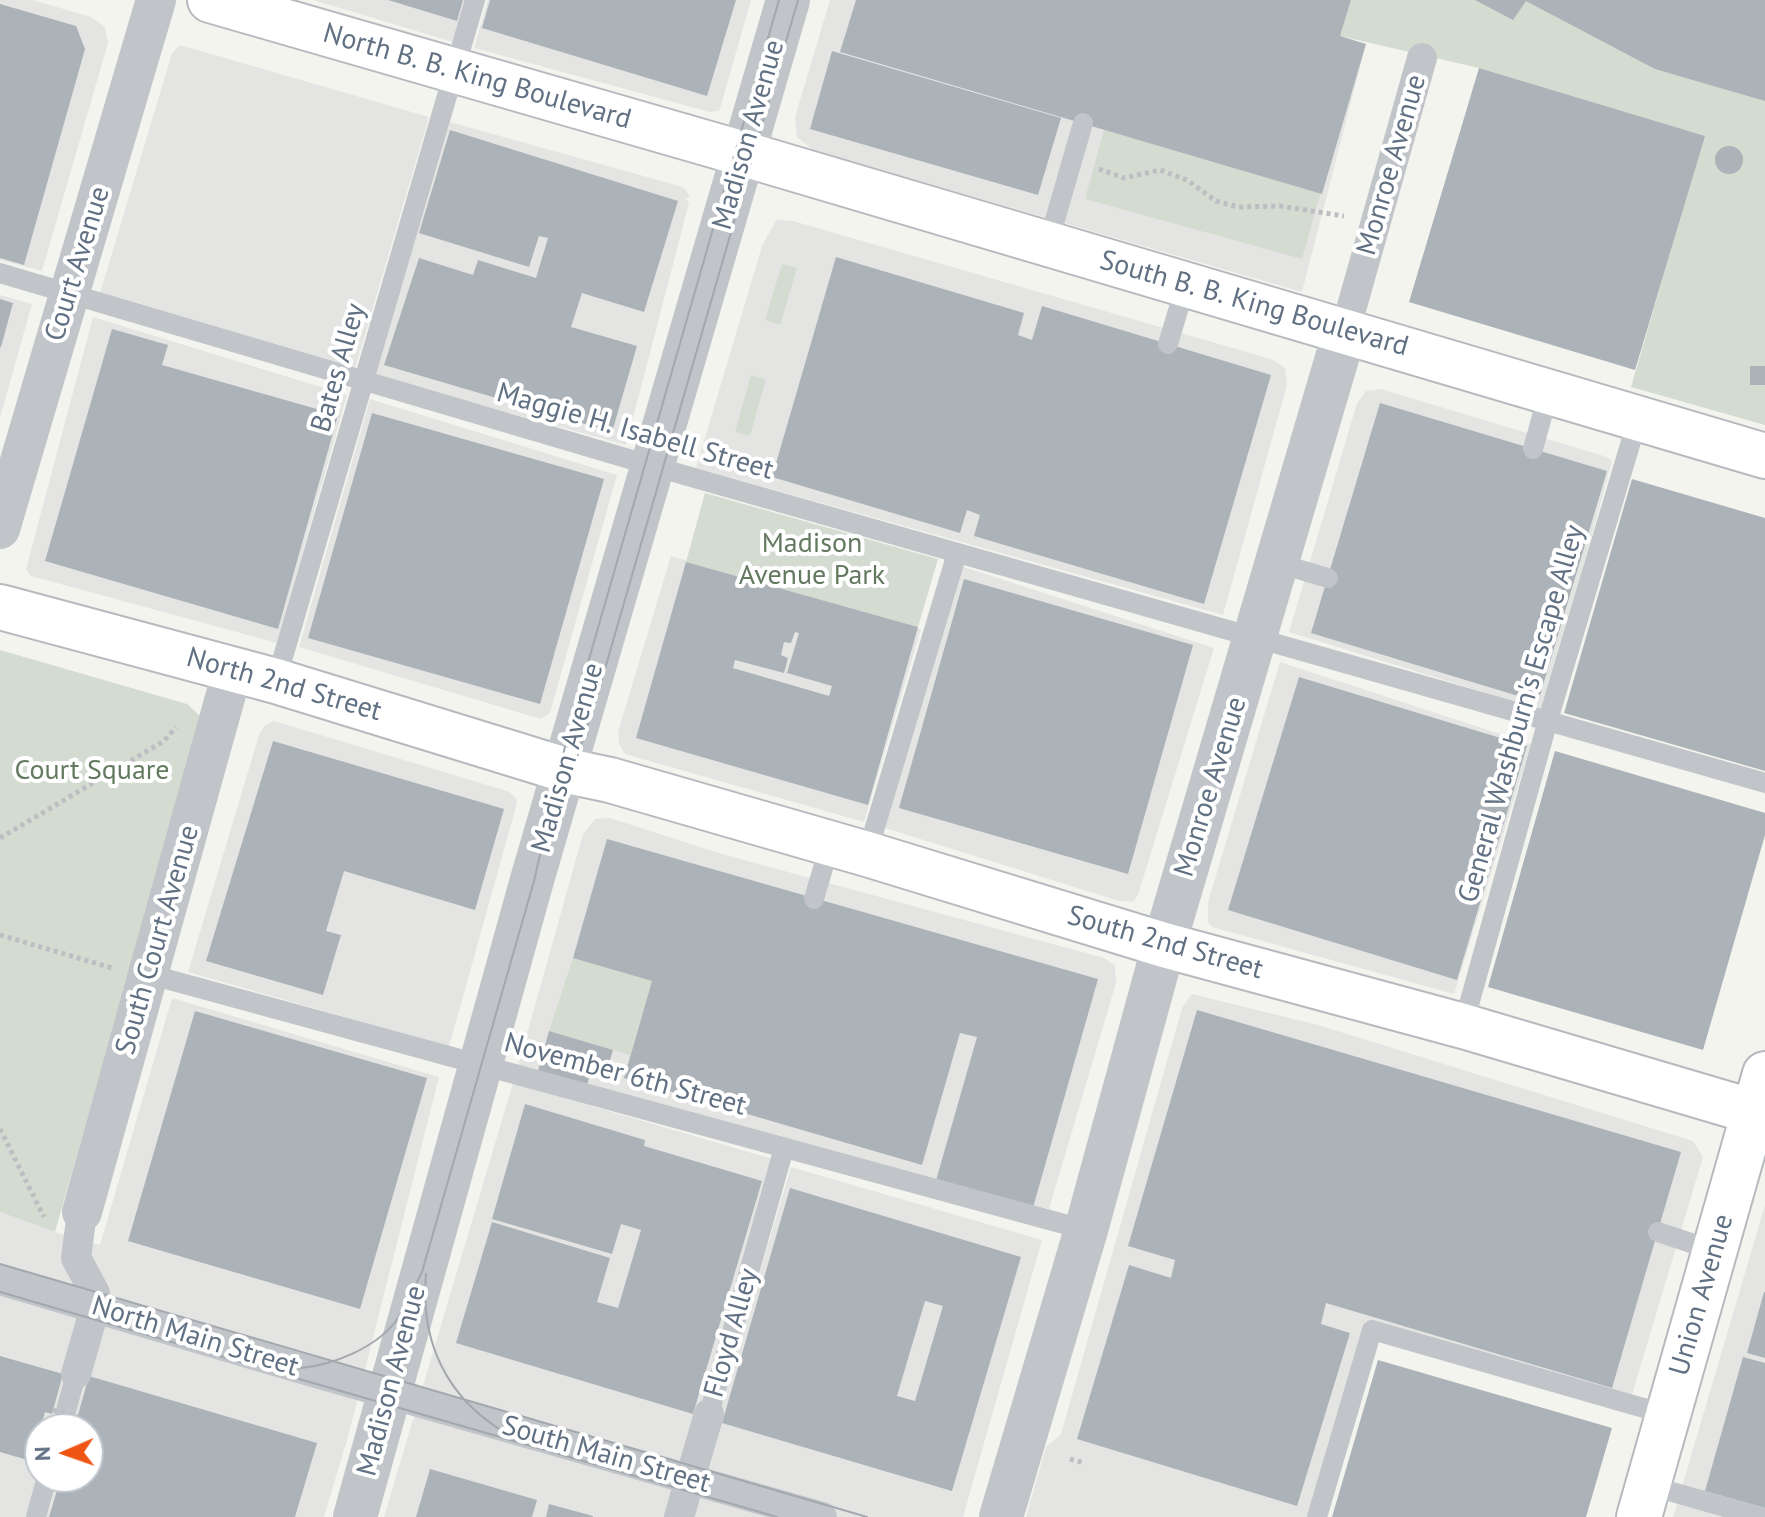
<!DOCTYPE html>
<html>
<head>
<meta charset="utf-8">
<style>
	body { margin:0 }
	#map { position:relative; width:1765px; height:1517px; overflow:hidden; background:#f4f4ef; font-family:"PT Sans",sans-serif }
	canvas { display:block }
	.north { position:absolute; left:24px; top:1413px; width:80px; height:80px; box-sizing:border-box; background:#fff; border:2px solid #c0c6cd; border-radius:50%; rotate:268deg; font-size:22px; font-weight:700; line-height:32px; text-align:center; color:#617183 }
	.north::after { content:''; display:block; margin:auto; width:28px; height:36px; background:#ef5414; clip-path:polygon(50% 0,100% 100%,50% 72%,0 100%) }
</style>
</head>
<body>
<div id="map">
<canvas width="1765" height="1517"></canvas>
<div class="north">N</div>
</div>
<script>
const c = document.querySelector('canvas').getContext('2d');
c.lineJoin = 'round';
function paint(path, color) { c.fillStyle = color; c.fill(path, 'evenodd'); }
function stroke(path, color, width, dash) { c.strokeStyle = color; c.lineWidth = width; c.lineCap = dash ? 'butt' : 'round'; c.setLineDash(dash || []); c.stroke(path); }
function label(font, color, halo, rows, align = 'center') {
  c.font = font + ' "PT Sans",sans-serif'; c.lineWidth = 8; c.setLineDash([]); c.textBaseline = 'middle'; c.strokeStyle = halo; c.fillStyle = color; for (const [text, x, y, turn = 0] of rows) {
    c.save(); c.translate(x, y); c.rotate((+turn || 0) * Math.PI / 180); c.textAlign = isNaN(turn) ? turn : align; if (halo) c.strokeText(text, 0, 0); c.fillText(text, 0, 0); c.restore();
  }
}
paint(new Path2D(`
	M0,0H33L91,17L105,27L108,43L42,271L0,260Z
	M313,0H466L453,42Z
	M488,0H751L721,105L719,111L710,112L474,48Z
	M830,0H1351L1340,36L1366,44L1302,292L813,150L797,137L795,117Z
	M180,45L429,117L354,372L100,293L172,53Z
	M450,122L683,187L690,196L686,199L689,203L626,445L375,376Z
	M776,220L793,221L1271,359L1285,368L1287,385L1223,615L696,468L762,246Z
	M0,295L32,304L0,418Z
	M93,317L347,395L277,643L31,576L26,569Z
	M1381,389L1607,457L1612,461L1544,711L1289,632L1357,403L1366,391Z
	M370,399L617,475L550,713L541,719L299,647Z
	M671,556L921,629L864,822L625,754L619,744L618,732Z
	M961,566L1214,648L1138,895L1133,902L1119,901L885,828Z
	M1280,662L1531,744L1454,994L1212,927L1208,922V902Z
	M274,721L507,791L516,798L517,803L449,1047L188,972L259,735L264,726Z
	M610,818L722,854L1104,958L1115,965L1116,983L1049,1209L518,1066L583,834L595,819Z
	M1192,994L1318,1025L1693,1141L1703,1157L1631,1398L1366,1321L1308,1517H1026L1046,1447L1061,1434L1182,1008Z
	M172,998L439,1077L349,1433L324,1517H45L57,1477H88V1429H40V1477L31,1517H0V1212L55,1232L100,1245Z
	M513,1083L776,1160L717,1416L791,1167L1042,1240L963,1517H384Z
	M1765,1205V1517H1673Z`), '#e4e5e3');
paint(new Path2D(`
	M1351,0H1765V425L1631,387L1704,136L1479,68L1340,36Z
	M1104,130L1321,191L1302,259L1085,199Z
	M782,264L797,268L780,325L765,320Z
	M751,375L766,379L750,436L735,432Z
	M705,493L938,559L918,627L686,562Z
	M0,650L187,704L200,716L191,754L55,1232L0,1212Z
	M573,958L652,981L630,1055L549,1031Z`), '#d4dbd0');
paint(new Path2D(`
	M388,0H463L457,21Z
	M490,0H736L707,96L482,28Z
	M856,0H1351L1340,36L1366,44L1322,194L840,52Z
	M1475,0H1765V101L1655,69L1526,1L1513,20Z
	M0,4L76,26L85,49L24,265L0,258Z
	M832,51L1061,118L1038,195L810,129Z
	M1479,68L1705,136L1635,370L1409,302Z
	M450,130L678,201L644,312L582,293L571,327L637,346L612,432L384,365L419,258L473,275L478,260L536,278L548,238L539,236L529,267L419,233Z
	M1715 160a14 14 0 1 1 28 0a14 14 0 1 1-28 0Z
	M836,257L1024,313L1018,335L1032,340L1042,306L1271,375L1204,604L974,536L980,515L967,510L960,533L772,477Z
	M0,299L13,303L1,347H0Z
	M112,329L168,345L162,365L338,415L278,629L45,561Z
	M1750,366H1765V385H1750Z
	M1380,403L1607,471L1538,702L1311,633Z
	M372,413L604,479L540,704L308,638Z
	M1632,479L1765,518V771L1564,713Z
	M686,562L918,627L868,805L636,738ZM795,632L799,633L787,673L832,686L829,696L733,668L735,660L784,673L788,658L781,655L784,642L791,643Z
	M964,579L1193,645L1128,874L899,808Z
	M1299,677L1527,746L1457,980L1228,910Z
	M273,741L504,809L475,910L344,871L326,931L341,935L323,995L206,961Z
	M1555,751L1765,813V835L1703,1050L1488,987Z
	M607,839L1098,979L1032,1211L935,1184L977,1037L960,1033L922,1165L624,1078L652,981L573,958Z
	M1197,1010L1681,1152L1612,1388L1326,1303L1321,1324L1350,1333L1297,1506L1077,1439L1129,1265L1171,1278L1175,1260L1128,1246Z
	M195,1011L427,1078L360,1309L128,1241Z
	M549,1031L613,1050L607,1070L593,1065L587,1085L538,1071Z
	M525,1104L645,1140L644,1146L762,1181L693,1414L456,1343L492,1222L610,1258L597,1302L618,1308L641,1230L621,1224L612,1254L492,1219Z
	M790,1188L1021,1257L952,1491L722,1423ZM925,1301L943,1306L915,1401L897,1396Z
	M1764,1292H1765V1358L1747,1353Z
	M0,1356L63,1374L52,1414L45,1412L31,1461L0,1452Z
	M1743,1357L1765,1363V1508L1705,1491Z
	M1378,1360L1612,1428L1586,1517H1332Z
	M89,1376L317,1443L295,1517H49L61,1477H88V1429H74Z
	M430,1469L537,1500L532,1517H416Z
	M549,1504L593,1516V1517H546Z`), '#abb2b8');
const secondary = new Path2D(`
	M210,0L744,154L1765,456
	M0,607L276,681L572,772L610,780L867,854L1164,945L1463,1026L1754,1112L1639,1517`);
const primary = new Path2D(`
	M1765,1074L1754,1112L1765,1115`);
stroke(secondary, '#b5babf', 48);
stroke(primary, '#b4b8bc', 48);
stroke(new Path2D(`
	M1099,169L1124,178L1160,170L1187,180L1216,201L1238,207L1280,206L1344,216
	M0,838L164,741L176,727
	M0,935L112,968
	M0,1129L44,1217
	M1070,1459L1085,1463`), '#bdbec1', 5, [4, 4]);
stroke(new Path2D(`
	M1048,244L1083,123
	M0,273L663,469L1765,783
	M1168,344L1186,284
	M1533,449L1549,391
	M1277,563L1328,578
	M276,681L475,0
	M867,854L957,553
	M814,899L830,844
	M148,974L1086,1230
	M1463,1026L1548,720L1638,418
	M1658,1232L1715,1251
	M709,1414L784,1148
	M61,1429L76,1374
	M1648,1485L1760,1517
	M36,1517L47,1477
	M1317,1517L1372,1330L1668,1415`), '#c1c4c8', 20);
stroke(new Path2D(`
	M1345,331L1422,58
	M0,1280L299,1368L822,1517
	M76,1374L92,1318L95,1293L76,1258L82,1212
	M679,1517L709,1414`), '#c1c4c8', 30);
stroke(new Path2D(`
	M0,529L156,0
	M82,1212L233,669`), '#c1c4c8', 40);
stroke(new Path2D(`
	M355,1517L532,880L788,0
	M1001,1517L1086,1230L1164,945L1345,331`), '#c1c4c8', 44);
stroke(secondary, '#fff', 44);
stroke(primary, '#fff', 44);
stroke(new Path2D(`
	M560,809L596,700L798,0
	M0,1264L867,1517
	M426,1274C420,1341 446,1397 504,1432
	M0,1292L247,1364
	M238,1361C258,1364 281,1370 301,1368C333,1365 375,1348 395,1322C407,1307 414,1288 422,1272L534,881L570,725L779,0
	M282,1374L777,1517`), '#a3a8af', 2);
stroke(new Path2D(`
	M53,1410L78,1417`), '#bdbec1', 5, [4, 4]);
label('28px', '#617183', '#fff', [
	["North B. B. King Boulevard",477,77,16],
	["Madison Avenue",749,135,-74],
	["Monroe Avenue",1392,165,-74],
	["Court Avenue",78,264,-73],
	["South B. B. King Boulevard",1254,304,16],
	["Bates Alley",339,368,-74],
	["Maggie H. Isabell Street",635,432,16],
	["North 2nd Street",284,685,16],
	["General Washburn's Escape Alley",1522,714,-74],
	["Madison Avenue",568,758,-74],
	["Monroe Avenue",1211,787,-73],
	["South Court Avenue",158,940,-74],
	["South 2nd Street",1165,943,16],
	["November 6th Street",625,1075,15],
	["Union Avenue",1702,1295,-74],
	["Floyd Alley",732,1333,-74],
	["North Main Street",195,1337,17],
	["Madison Avenue",392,1381,-75],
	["South Main Street",606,1455,16]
]);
label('28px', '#637960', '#fff', [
	["Madison",812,544],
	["Avenue Park",812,576],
	["Court Square",92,771]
]);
</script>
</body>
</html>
